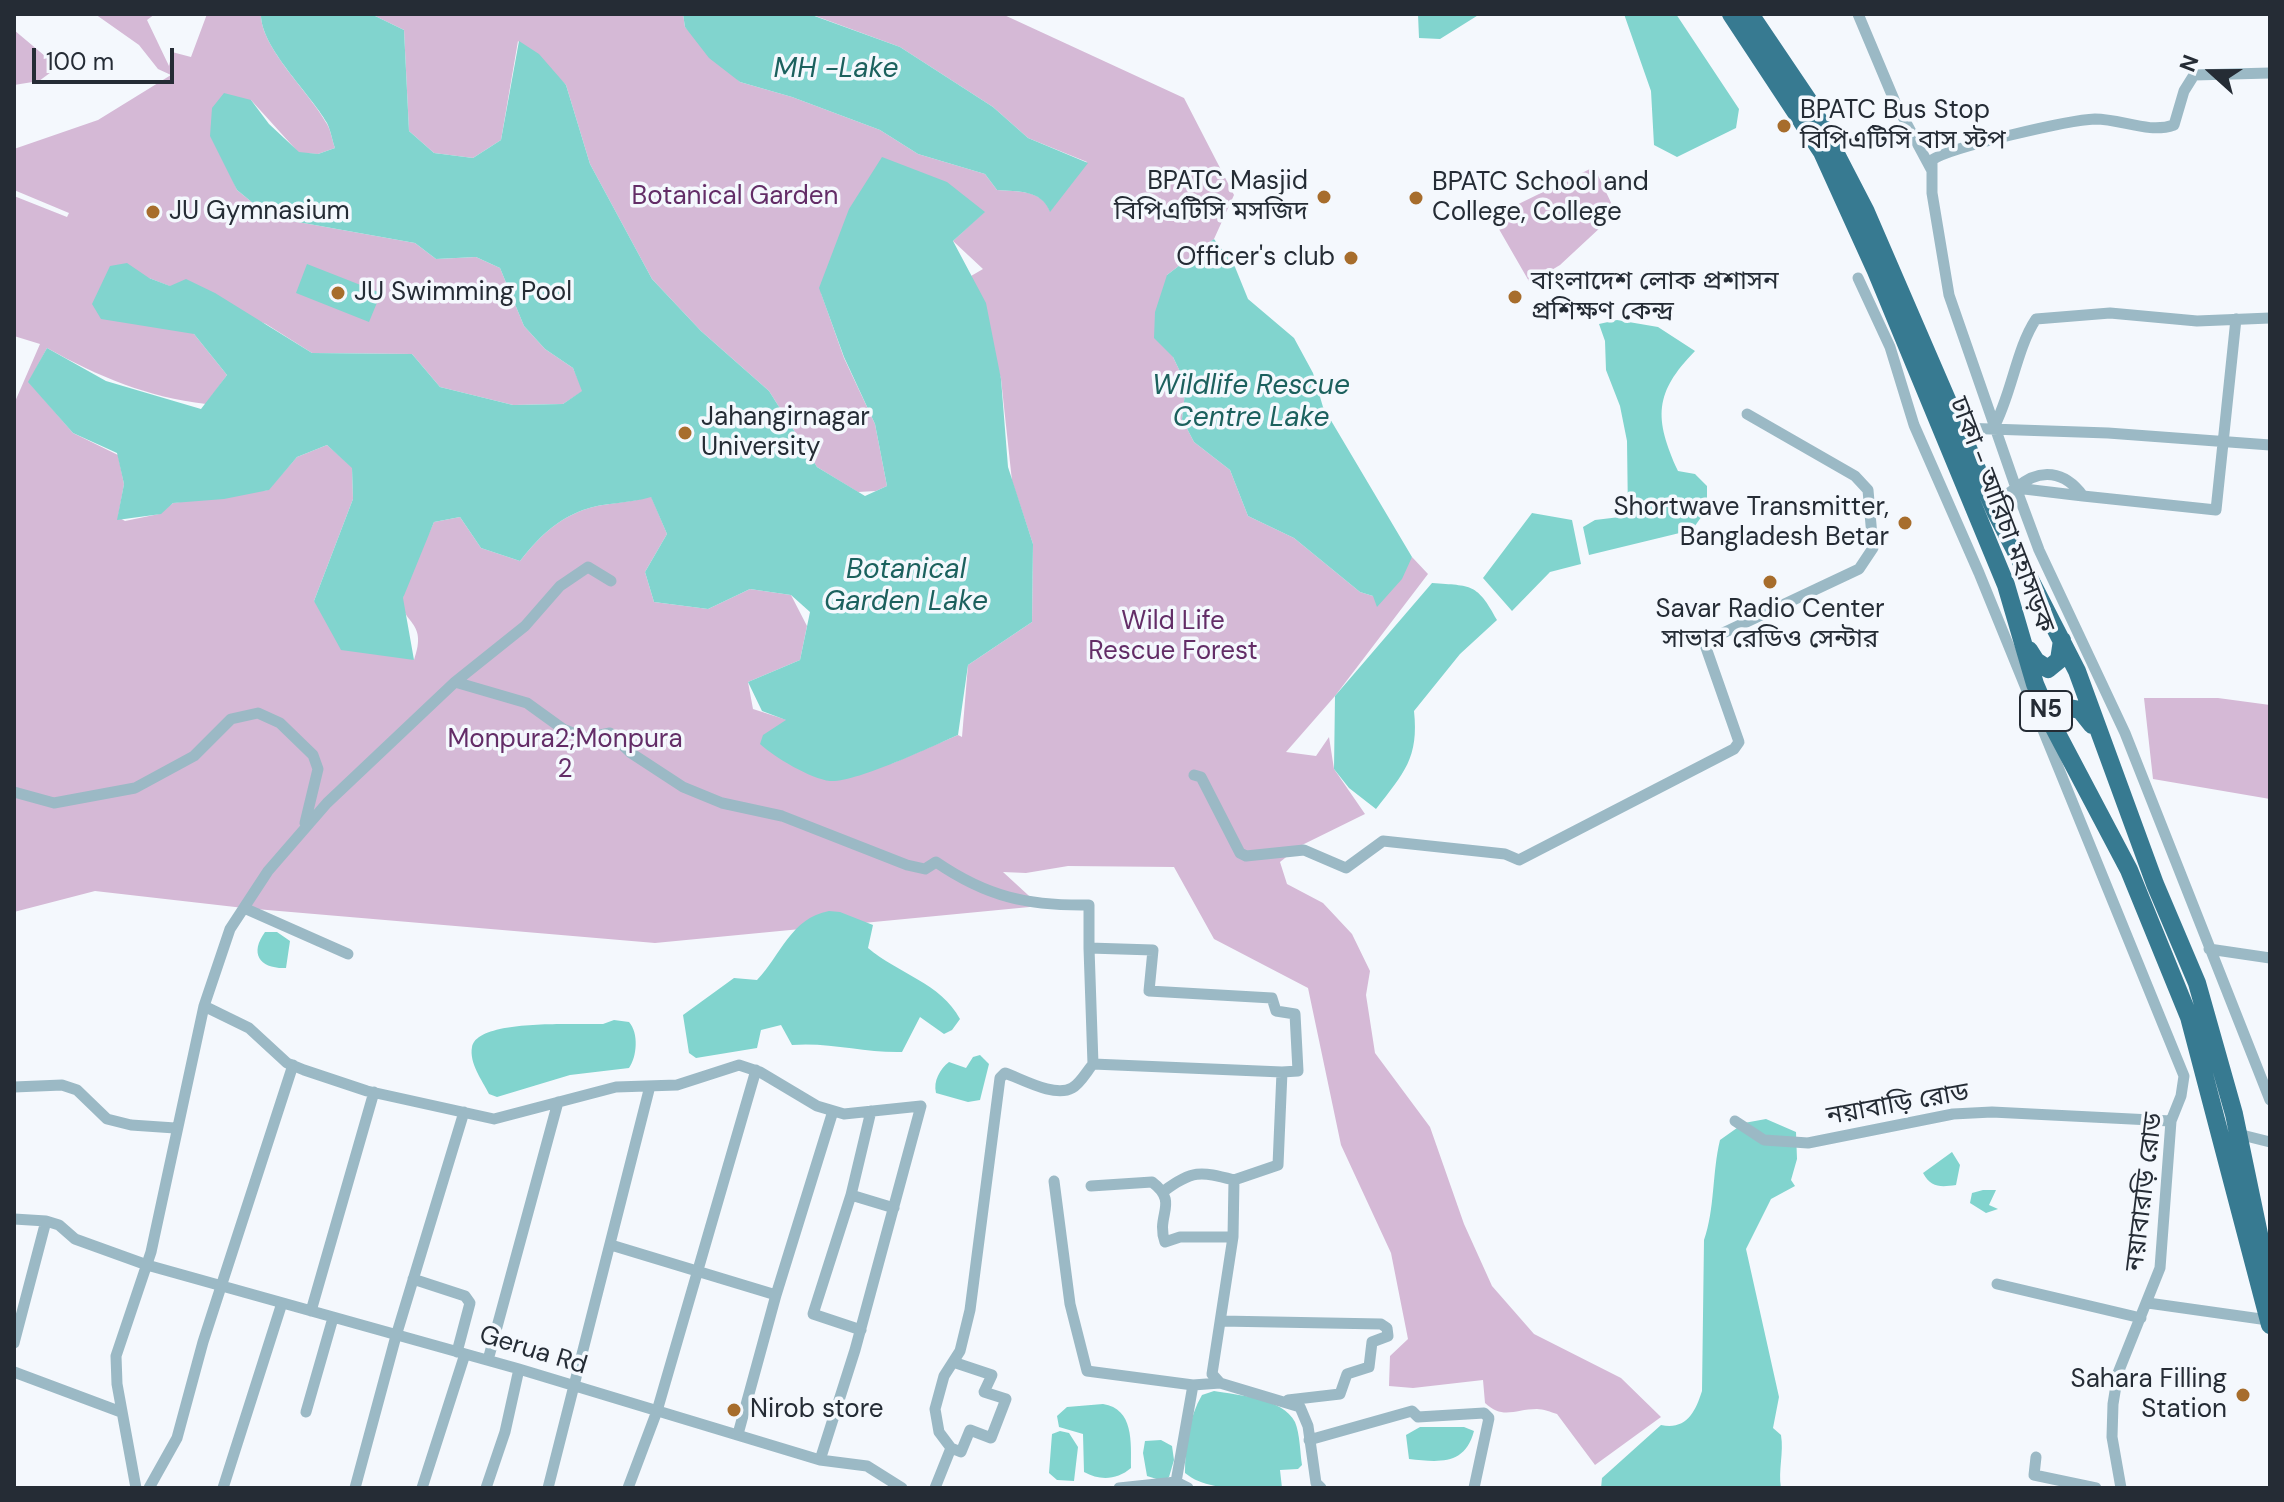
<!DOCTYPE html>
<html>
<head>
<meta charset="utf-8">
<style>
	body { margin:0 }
	#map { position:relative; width:2284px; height:1502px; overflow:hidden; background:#f4f8fd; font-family:"DM Sans",sans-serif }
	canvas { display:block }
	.frame { position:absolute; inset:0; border:16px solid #252c35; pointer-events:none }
	.north { position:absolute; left:2172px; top:32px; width:80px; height:80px; -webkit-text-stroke:6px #f4f8fd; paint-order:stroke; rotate:291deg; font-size:22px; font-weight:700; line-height:32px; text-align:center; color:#252c35 }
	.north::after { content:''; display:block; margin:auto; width:28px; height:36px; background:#252c35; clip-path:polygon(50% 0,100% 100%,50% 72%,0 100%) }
	.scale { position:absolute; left:32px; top:48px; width:142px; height:36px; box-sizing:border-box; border:4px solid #252c35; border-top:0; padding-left:10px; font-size:24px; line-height:28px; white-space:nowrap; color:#252c35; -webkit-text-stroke:6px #f4f8fd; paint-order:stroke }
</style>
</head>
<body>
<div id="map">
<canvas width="2284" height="1502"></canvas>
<div class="frame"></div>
<div class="north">N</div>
<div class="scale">100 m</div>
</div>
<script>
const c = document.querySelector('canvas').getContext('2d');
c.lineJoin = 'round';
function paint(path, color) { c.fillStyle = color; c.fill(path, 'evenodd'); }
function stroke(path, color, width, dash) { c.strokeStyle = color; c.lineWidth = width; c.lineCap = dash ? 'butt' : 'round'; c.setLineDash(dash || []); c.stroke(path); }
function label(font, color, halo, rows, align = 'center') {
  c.font = font + ' "DM Sans","Noto Sans Bengali",sans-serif'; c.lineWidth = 7; c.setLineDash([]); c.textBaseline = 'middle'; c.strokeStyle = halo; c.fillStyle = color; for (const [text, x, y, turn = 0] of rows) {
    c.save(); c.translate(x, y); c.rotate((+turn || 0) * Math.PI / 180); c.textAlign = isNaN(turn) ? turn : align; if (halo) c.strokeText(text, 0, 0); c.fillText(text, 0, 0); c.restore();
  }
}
paint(new Path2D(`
	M95,14H155L147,20L169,66L172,52L191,57L207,14H261C260,47 311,94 327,124C331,131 332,140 335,148L318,154L299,153L251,100L226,164L237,190L270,217L415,243L436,259L476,257L500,268L524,326L545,349L573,368L583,391L563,404L513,405L440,387L412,354L312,353L266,324L149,278L227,375L206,404C147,397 99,377 47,348L29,382L73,433L118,455L124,484L118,517L125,521L159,514L173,503L268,490L297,457L327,445L352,467L353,499L314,601L414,660C429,619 399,624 403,598C406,576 425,543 434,522L460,517L481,548L520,561C537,539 556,520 583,510C604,502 629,504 651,496L667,534L645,572L654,602L708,609L750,589L791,595L807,626L800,660L748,682L753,709L787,720L831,781L893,763L958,735L962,737L968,665L1032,622L1033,544L1012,481L1001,379L971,276L983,269L953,241L984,212L821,293L844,358L875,424L887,486L876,491L858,492L817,467L769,391L701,331L652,279L590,164L566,85L518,41L501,140L473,158L434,153L409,131L404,30L371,14H683L685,27L740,82L792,97L880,130L918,154L985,174L997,190C1018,192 1041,189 1050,211L1087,162L1028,138L993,107L900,47L810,14H1002L1184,98L1234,195L1214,239L1167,275L1173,357L1186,384L1182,419L1194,442L1230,470L1248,516L1294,538L1360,592L1373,596L1412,557L1428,574L1335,696L1286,752L1316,756L1329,737L1334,769L1365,814L1300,846L1280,862L1287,884L1323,903L1352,934L1370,971L1366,995L1375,1053L1430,1127L1464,1224L1492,1286L1534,1334L1621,1378L1661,1417L1595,1465L1557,1414C1551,1412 1543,1409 1537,1409C1515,1409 1503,1420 1485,1403L1483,1380L1413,1388L1389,1386L1390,1356L1408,1339L1391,1253L1341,1145L1308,988L1214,939L1174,867L1068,866L1026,873L1003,872L1040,906L655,943L244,908L95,891L14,912V404L40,344L14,336V196L67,217L69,213L14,190V149L98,120L171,75L158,69L139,45Z
	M14,30L58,67L39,81L14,85Z
	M1594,167L1616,213L1560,265L1530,283L1492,217Z
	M2144,698H2218L2270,705V799L2153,779Z`), '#d5b9d6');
paint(new Path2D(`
	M261,14H371L404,30L409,131L434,153L473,158L501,140L519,41L539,54L566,85L590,164L652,279L701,331L769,391L817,467L865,496L887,486L875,424L844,357L819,288L849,209L882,157L947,182L985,212L953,241L986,303L1001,379L1008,467L1033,544L1032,622L968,665L958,735C933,746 855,783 830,781C811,779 774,757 760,744L763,735L786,720L762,711L748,682L800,660L810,612L791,595L750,589L708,609L654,602L645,572L667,534L651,497C629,504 604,502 583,510C556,520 537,539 520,561L481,548L460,517L434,522L403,598L414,660L341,650L314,601L353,499L352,468L327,445L297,457L269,490L224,499L173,503L161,514L117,520L124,484L117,453L73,433L28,382L47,348L106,381L201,409L227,375L194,334L101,319L92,304L110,266L127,263L149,278L170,286L186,279L215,293L312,353L412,354L440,387L513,405L563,404L582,391L573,368L545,349L524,326L500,268L476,257L436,259L415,243L270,217L237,190L210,136L212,108L224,93L251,100L269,124L299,152L318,154L335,148C332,140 331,131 327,123C311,94 260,47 261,14Z
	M683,14H809L900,47L993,107L1028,138L1088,163L1050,212C1041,189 1018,192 997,190L985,174L918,154L880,130L792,97L740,82L709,58L685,27Z
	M1418,14H1480L1440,39L1419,38Z
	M1624,14H1676L1739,109L1736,128L1677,157L1654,145L1651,91Z
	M1214,239L1235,267L1248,299L1294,338L1313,373L1323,407L1412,557L1402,579L1377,607L1373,596L1360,592L1294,538L1248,516L1230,470L1194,442L1182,419L1186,384L1173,357L1154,338L1155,312L1167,275Z
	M307,264L381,293L369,322L296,293Z
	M1617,320L1658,327L1695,351C1654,393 1654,418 1678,471L1695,474L1707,486V509L1692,530L1589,555L1583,527L1595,520L1628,516L1627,441L1620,406L1606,370L1605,341L1599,324Z
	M1532,513L1572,520L1581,564L1550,572L1512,611L1483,578Z
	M1432,583C1472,586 1477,583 1497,620L1460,654L1414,711C1419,758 1404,773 1376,809L1349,788L1334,769L1335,696Z
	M829,911L840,912L873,925L868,948C897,973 941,983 960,1019L952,1030L944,1034L920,1017L902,1052C865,1053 830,1042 792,1045L781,1025L761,1030L757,1048L696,1058L689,1053L683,1015L734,978L757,980C781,955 791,918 829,911Z
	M265,932H277L290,941L286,968C260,969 249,954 265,932Z
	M614,1020L629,1022C639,1033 637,1057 629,1068L570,1075L497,1097L489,1094C482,1080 469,1063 472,1047C477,1018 579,1025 603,1024Z
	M980,1055L989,1064L980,1100L968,1102L936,1093C933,1081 940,1069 949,1062L966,1068L973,1057Z
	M1766,1119L1796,1132L1797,1159L1791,1180L1795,1186L1771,1199L1746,1249L1779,1397L1773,1428L1781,1435C1784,1453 1778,1470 1781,1488H1601L1602,1478L1661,1425C1686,1430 1695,1413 1702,1391L1704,1240C1715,1209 1712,1173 1720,1140L1744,1123Z
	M1952,1152L1960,1165L1956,1185C1941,1187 1931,1188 1923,1173Z
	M1983,1190H1996L1989,1205L1998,1209L1986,1213L1970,1203L1972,1193Z
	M1214,1391C1237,1395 1283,1398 1295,1422C1300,1434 1300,1452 1302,1465L1298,1469L1280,1470L1282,1488C1252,1488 1209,1493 1185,1473C1185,1447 1189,1417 1202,1395Z
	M1103,1404C1134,1409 1131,1442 1131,1468C1117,1480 1100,1481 1084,1472L1083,1434L1059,1427L1057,1416L1067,1407Z
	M1420,1427H1464L1474,1431C1465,1466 1438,1462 1409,1459L1406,1435Z
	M1060,1431L1069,1433L1078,1447L1074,1481L1057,1480L1049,1473L1052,1434Z
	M1161,1440L1172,1446L1174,1460L1169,1477L1163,1481L1147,1476L1143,1453L1145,1441Z`), '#81d4ce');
stroke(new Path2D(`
	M1858,14L1895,102L1931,169
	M1858,278L1890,347L1914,425L1979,573L2184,1076L2181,1096L2171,1121L2160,1268L2118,1373L2113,1404L2112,1437L2121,1488
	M1961,428L2108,433L2270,445
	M1993,429C2012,394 2016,349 2036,319L2110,313L2197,321L2270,318
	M2016,488L1949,295L1932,193V160C1950,147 2070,120 2095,119C2122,119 2148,134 2174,125L2184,91L2194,75L2270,73
	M2016,488C2040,467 2065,471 2083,496L2216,510L2236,319
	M2016,488L2083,496
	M1992,505L2016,488L2039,550L2125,733L2270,1100
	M455,682L527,703L563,729L586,738L610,733L631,753L683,787L722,803L782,816L907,865L925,869L936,862C987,897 1028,906 1089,905V948L1153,950L1149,991L1272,998L1276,1011L1295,1014L1298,1071L1282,1072
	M1194,775L1201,777L1240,853L1246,856L1304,850L1346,868L1383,841L1505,854L1519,860L1734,749L1739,742L1704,642L1859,569L1873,548L1868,490L1855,476L1747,414
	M14,792L54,803L135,788L194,756L231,719L258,713L280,723L313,755L318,769L305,823
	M244,908L348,954
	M1089,948L1093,1064
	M2209,949L2270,958
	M204,1006L249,1028L287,1063L304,1070L367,1091L494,1119L616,1087L677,1085L739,1065L760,1072L817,1106L844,1114L921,1106L855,1350L820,1460
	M14,1087L62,1085L77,1090L107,1119L131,1125L175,1128
	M871,1111L851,1195L894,1208
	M1735,1121L1764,1140L1808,1143L1953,1114L1992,1112L2171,1121
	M2238,1134L2270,1142
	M1054,1181L1070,1304L1087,1371L1193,1385
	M1091,1186L1152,1182C1180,1203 1155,1215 1165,1242L1180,1237H1233
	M1164,1191C1192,1170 1200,1171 1234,1180
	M851,1195L813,1314L861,1330
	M14,1219L46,1221
	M611,1245L776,1295L833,1111
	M413,1279L465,1296L470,1303L457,1352
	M1997,1284L2141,1318
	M2148,1303L2268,1320
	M311,1311L374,1092
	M1221,1321L1381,1324L1387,1328L1388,1336L1372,1342L1369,1367L1347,1374L1340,1394L1288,1400
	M14,1343L46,1221L59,1225L75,1239L147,1265L519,1369L820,1460L867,1466L902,1488
	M488,1360L558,1102
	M14,1372L121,1412
	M306,1412L333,1318
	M738,1434L776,1295
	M1309,1440L1412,1411L1418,1417L1484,1413L1489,1418L1474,1488
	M951,1448L961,1452L970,1430L991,1438L1006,1399L984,1392L992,1375L953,1362
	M2036,1457L2034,1475L2096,1488
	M136,1488L117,1384L116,1356L151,1252L204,1006L230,929L268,871L327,803L455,682L525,626L560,586L588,567L611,581
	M149,1488L177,1438L203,1342L293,1065
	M223,1488L282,1303
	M355,1488L396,1336L464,1112
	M422,1488L465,1354
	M486,1488L505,1432L519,1369
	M548,1488L650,1086
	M628,1488L657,1411L756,1070
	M935,1488L951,1448L939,1432L935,1409L944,1376L960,1351L970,1310L1000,1078L1005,1073C1022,1079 1055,1098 1072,1088C1080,1084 1087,1071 1093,1064L1282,1072L1278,1165L1234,1180L1233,1237L1212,1374L1220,1383L1300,1407L1308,1426L1316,1483L1321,1488
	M1119,1488L1176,1482L1174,1487
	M1188,1488L1176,1482L1193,1385L1220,1383`), '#9bb9c5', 11);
stroke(new Path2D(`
	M1731,14L1822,152L1876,271L2006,585L2035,684L2052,724L2129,870L2189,1017L2270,1325
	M1750,14L1808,100L1866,212L1996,513L2077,671L2155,884L2197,983L2234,1114L2269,1282
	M2029,650L2036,661L2048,669L2059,660L2062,640
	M2057,731L2059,712L2064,707L2080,710L2092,725`), '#377a91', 18);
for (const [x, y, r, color] of [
	[1784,126,8,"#a76d2c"],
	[1324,197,8,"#a76d2c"],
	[1416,198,8,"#a76d2c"],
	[153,212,8,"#a76d2c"],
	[1351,258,8,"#a76d2c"],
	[338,293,8,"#a76d2c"],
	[1515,297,8,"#a76d2c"],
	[685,433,8,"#a76d2c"],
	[1905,523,8,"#a76d2c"],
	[1770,582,8,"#a76d2c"],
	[2243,1395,8,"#a76d2c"],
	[734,1410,8,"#a76d2c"]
]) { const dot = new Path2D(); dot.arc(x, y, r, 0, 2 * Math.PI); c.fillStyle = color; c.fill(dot); stroke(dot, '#f4f8fd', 3); }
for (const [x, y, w] of [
	[2046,711,52]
]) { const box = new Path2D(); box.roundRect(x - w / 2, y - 20, w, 40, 6); c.fillStyle = '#f4f8fd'; c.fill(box); stroke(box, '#252c35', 2); }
label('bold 24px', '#252c35', null, [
	["N5",2046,711]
]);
label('26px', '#252c35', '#f4f8fd', [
	["BPATC Bus Stop",1800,111],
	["বিপিএটিসি বাস স্টপ",1800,141],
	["BPATC Masjid",1308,182,"right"],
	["বিপিএটিসি মসজিদ",1308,212,"right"],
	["BPATC School and",1432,183],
	["College, College",1432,213],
	["JU Gymnasium",169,212],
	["Officer's club",1335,258,"right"],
	["বাংলাদেশ লোক প্রশাসন",1531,282],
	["প্রশিক্ষণ কেন্দ্র",1531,312],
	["JU Swimming Pool",354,293],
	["Jahangirnagar",701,418],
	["University",701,448],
	["Shortwave Transmitter,",1889,508,"right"],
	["Bangladesh Betar",1889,538,"right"],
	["Savar Radio Center",1770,610,"center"],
	["সাভার রেডিও সেন্টার",1770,640,"center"],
	["Sahara Filling",2227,1380,"right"],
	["Station",2227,1410,"right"],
	["Nirob store",750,1410]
], 'left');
label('26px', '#632d67', '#f4f8fd', [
	["Botanical Garden",735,197],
	["Wild Life",1173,622],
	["Rescue Forest",1173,652],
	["Monpura2;Monpura",565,740],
	["2",565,770]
]);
label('26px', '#252c35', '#f4f8fd', [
	["ঢাকা - আরিচা মহাসড়ক",2001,515,69],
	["নয়াবাড়ি রোড",1898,1105,-10],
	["নয়াবারড়ি রোড",2145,1192,-83],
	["Gerua Rd",533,1351,17]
]);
label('italic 28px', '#1c615e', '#f4f8fd', [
	["MH -Lake",836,70],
	["Wildlife Rescue",1251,387],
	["Centre Lake",1251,419],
	["Botanical",906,571],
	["Garden Lake",906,603]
]);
</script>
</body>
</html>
